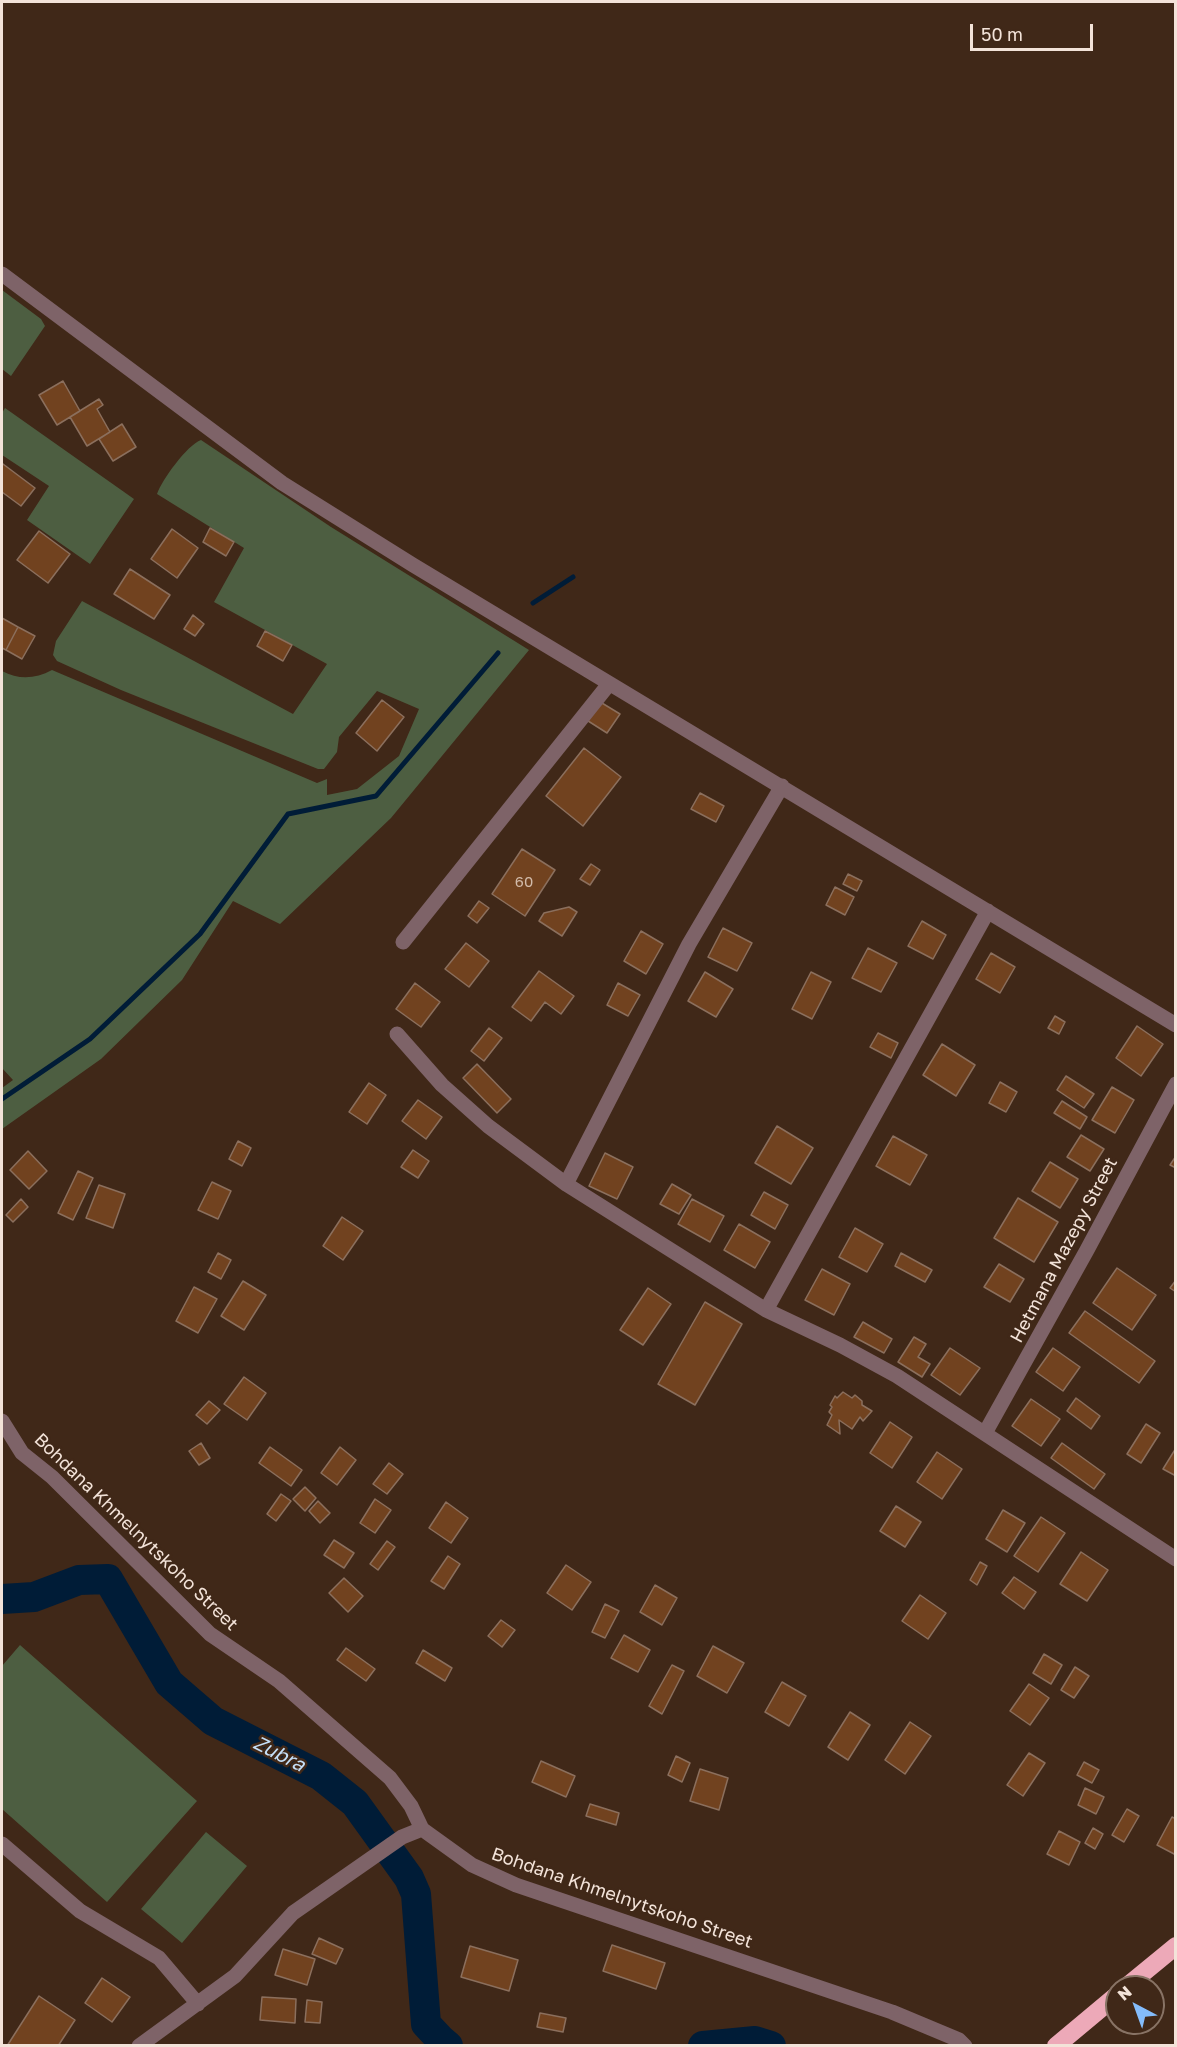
<!DOCTYPE html>
<html>
<head>
<meta charset="utf-8">
<style>
	body { margin:0 }
	#map { position:relative; width:1177px; height:2047px; overflow:hidden; background:#402818; font-family:"Golos Text",sans-serif }
	canvas { display:block }
	.frame { position:absolute; inset:0; border:3px solid #f3e3d9; pointer-events:none }
	.north { position:absolute; left:1105px; top:1975px; width:60px; height:60px; box-sizing:border-box; background:#402818; border:2px solid #887365; border-radius:50%; rotate:319deg; font-size:16px; font-weight:700; line-height:24px; text-align:center; color:#f3e3d9 }
	.north::after { content:''; display:block; margin:auto; width:21px; height:27px; background:#84bcfb; clip-path:polygon(50% 0,100% 100%,50% 72%,0 100%) }
	.scale { position:absolute; left:970px; top:24px; width:123px; height:27px; box-sizing:border-box; border:3px solid #f3e3d9; border-top:0; padding-left:8px; font-size:18px; line-height:21px; white-space:nowrap; color:#f3e3d9; -webkit-text-stroke:4px #402818; paint-order:stroke }
</style>
</head>
<body>
<div id="map">
<canvas width="1177" height="2047"></canvas>
<div class="frame"></div>
<div class="north">N</div>
<div class="scale">50 m</div>
</div>
<script>
const c = document.querySelector('canvas').getContext('2d');
c.lineJoin = 'round';
function paint(path, color) { c.fillStyle = color; c.fill(path, 'evenodd'); }
function stroke(path, color, width, dash) { c.strokeStyle = color; c.lineWidth = width; c.lineCap = dash ? 'butt' : 'round'; c.setLineDash(dash || []); c.stroke(path); }
function label(font, color, halo, rows, align = 'center') {
  c.font = font + ' "Golos Text",sans-serif'; c.lineWidth = 5; c.setLineDash([]); c.textBaseline = 'middle'; c.strokeStyle = halo; c.fillStyle = color; for (const [text, x, y, turn = 0] of rows) {
    c.save(); c.translate(x, y); c.rotate((+turn || 0) * Math.PI / 180); c.textAlign = isNaN(turn) ? turn : align; if (halo) c.strokeText(text, 0, 0); c.fillText(text, 0, 0); c.restore();
  }
}
paint(new Path2D(`
	M2,290L41,319L45,326L11,376L2,369Z
	M5,408L134,499L90,564L27,520L49,486L2,455V413Z
	M201,440L331,527L529,650L391,818L280,924L233,901L182,980L101,1059L2,1129V1088L13,1080L2,1068V671C19,680 35,679 52,670L317,783L327,779V795L357,789L399,756L419,709L377,691L339,737L337,752L324,769H318L121,690L57,661L53,655L56,641L82,601L293,714L327,664L214,602L244,548L157,494C162,480 187,445 201,440Z
	M20,1645L197,1801L107,1902L2,1809V1666Z
	M206,1832L247,1866L182,1943L141,1909Z`), '#4d5e41');
stroke(new Path2D(`
	M533,603L573,577
	M2,1099L90,1039L200,934L288,814L376,796L498,653`), '#001c37', 5);
stroke(new Path2D(`
	M2,1599L34,1597L79,1580L108,1579L169,1683L213,1721L321,1776L355,1803L409,1878L416,1894L426,2024L441,2040L448,2046
	M703,2046L755,2041L771,2046`), '#001c37', 30);
const building = new Path2D(`
	M63,381L80,411L57,425L39,395Z
	M99,399L103,405L97,409L110,432L87,446L70,417Z
	M122,424L136,447L113,461L99,439Z
	M3,464L35,488L21,506L2,492V466Z
	M210,528L234,542L226,556L203,542Z
	M172,529L198,548L177,578L151,559Z
	M39,531L70,554L48,583L17,560Z
	M130,569L170,595L154,619L114,594Z
	M193,615L204,624L195,636L184,629Z
	M2,618L18,627L6,650L2,648Z
	M18,627L35,636L22,659L6,650Z
	M265,631L292,645L283,661L257,646Z
	M382,700L404,717L377,751L356,733Z
	M597,700L620,714L607,733L585,719Z
	M584,748L621,777L583,826L546,796Z
	M700,793L724,806L716,822L691,809Z
	M522,849L555,870L525,916L492,894Z
	M591,864L600,870L590,885L580,879Z
	M848,874L862,881L857,891L843,884Z
	M835,887L854,897L845,915L826,905Z
	M479,901L489,908L477,923L468,916Z
	M569,907L577,912L562,936L539,921L544,913Z
	M922,921L946,935L933,959L908,946Z
	M723,928L752,943L737,971L708,957Z
	M641,931L663,944L646,974L624,961Z
	M466,943L489,961L469,987L445,969Z
	M868,948L897,963L881,992L852,978Z
	M991,953L1015,967L1000,993L976,979Z
	M539,971L574,996L561,1014L545,1002L531,1021L512,1007Z
	M705,972L733,989L716,1017L688,1001Z
	M811,972L831,982L812,1019L792,1009Z
	M415,983L440,1002L421,1027L396,1009Z
	M618,983L640,995L628,1016L607,1005Z
	M1055,1016L1065,1022L1059,1034L1048,1028Z
	M1137,1026L1163,1044L1141,1076L1116,1058Z
	M489,1028L502,1038L484,1061L471,1051Z
	M878,1033L898,1043L891,1058L870,1047Z
	M942,1044L975,1065L956,1096L923,1075Z
	M477,1064L511,1099L497,1113L463,1078Z
	M1066,1076L1094,1094L1084,1108L1057,1090Z
	M1000,1082L1017,1092L1006,1112L989,1103Z
	M369,1083L386,1095L367,1124L349,1112Z
	M1112,1087L1134,1100L1115,1133L1092,1120Z
	M418,1100L442,1117L426,1139L402,1121Z
	M1062,1101L1087,1117L1080,1129L1054,1113Z
	M777,1126L813,1148L791,1184L755,1163Z
	M1081,1135L1104,1149L1090,1171L1067,1157Z
	M893,1136L927,1155L910,1185L876,1166Z
	M238,1141L251,1148L242,1166L229,1159Z
	M413,1150L429,1161L418,1178L401,1167Z
	M28,1151L47,1171L29,1189L10,1170Z
	M605,1153L633,1167L617,1199L589,1186Z
	M1176,1156V1168L1170,1165Z
	M1050,1162L1078,1179L1060,1208L1032,1191Z
	M78,1171L93,1178L73,1220L58,1213Z
	M212,1182L231,1191L218,1219L198,1210Z
	M672,1184L691,1195L679,1214L660,1204Z
	M99,1185L125,1194L113,1228L86,1218Z
	M764,1192L788,1205L775,1229L751,1215Z
	M1018,1198L1058,1222L1034,1262L994,1238Z
	M21,1199L28,1207L13,1222L6,1215Z
	M692,1199L724,1216L710,1242L678,1224Z
	M342,1217L363,1231L343,1260L323,1246Z
	M739,1224L770,1242L755,1268L724,1250Z
	M855,1228L883,1244L867,1272L839,1257Z
	M218,1253L231,1260L221,1279L208,1272Z
	M901,1253L932,1270L925,1282L895,1266Z
	M999,1264L1024,1279L1010,1302L984,1287Z
	M1117,1268L1156,1295L1132,1330L1093,1303Z
	M822,1269L850,1284L834,1315L805,1300Z
	M1176,1280V1292L1170,1288Z
	M243,1281L266,1295L244,1330L221,1316Z
	M194,1287L217,1299L198,1333L176,1321Z
	M648,1288L671,1304L643,1345L620,1330Z
	M705,1302L742,1324L695,1405L658,1384Z
	M1085,1311L1155,1361L1139,1383L1069,1333Z
	M863,1322L892,1339L884,1353L854,1337Z
	M914,1337L926,1344L918,1357L930,1364L922,1377L898,1362Z
	M950,1348L980,1368L960,1395L931,1375Z
	M1053,1348L1080,1367L1063,1391L1036,1372Z
	M244,1377L266,1393L247,1420L224,1404Z
	M843,1392L852,1398L855,1395L862,1401V1405L872,1411L863,1421L860,1417L852,1429L839,1420L840,1434L827,1425L832,1415L829,1412L832,1407L830,1405L835,1396L837,1398Z
	M1076,1398L1100,1416L1091,1429L1067,1411Z
	M1031,1399L1060,1419L1041,1446L1012,1426Z
	M209,1401L220,1410L207,1424L196,1415Z
	M890,1422L912,1437L892,1468L870,1453Z
	M1146,1424L1160,1433L1141,1463L1127,1454Z
	M201,1443L210,1458L199,1465L189,1451Z
	M1062,1443L1105,1474L1094,1489L1051,1458Z
	M270,1447L302,1470L291,1486L259,1463Z
	M340,1447L356,1460L337,1485L321,1473Z
	M1176,1448V1476L1163,1469Z
	M937,1452L962,1469L942,1499L917,1482Z
	M389,1463L403,1474L387,1494L373,1484Z
	M305,1487L316,1498L305,1511L293,1499Z
	M281,1494L291,1501L276,1521L267,1514Z
	M375,1499L391,1510L375,1533L360,1523Z
	M318,1501L330,1513L320,1523L309,1511Z
	M446,1502L468,1518L451,1543L429,1528Z
	M896,1506L921,1522L905,1547L880,1531Z
	M1003,1510L1025,1523L1007,1552L986,1539Z
	M1041,1517L1065,1533L1038,1572L1014,1556Z
	M334,1540L354,1553L344,1568L324,1555Z
	M387,1541L395,1547L378,1570L370,1564Z
	M1081,1552L1108,1570L1087,1601L1060,1584Z
	M448,1556L460,1564L444,1589L431,1581Z
	M980,1562L987,1566L977,1585L970,1580Z
	M566,1565L591,1582L572,1610L547,1593Z
	M1014,1577L1036,1592L1024,1609L1002,1593Z
	M344,1578L363,1596L348,1612L329,1593Z
	M655,1585L677,1598L662,1625L640,1612Z
	M920,1595L946,1613L928,1639L902,1621Z
	M605,1604L619,1611L605,1638L592,1632Z
	M501,1620L515,1630L502,1647L488,1636Z
	M624,1635L650,1650L638,1672L611,1658Z
	M713,1646L744,1663L727,1693L697,1676Z
	M346,1648L375,1669L366,1681L337,1660Z
	M423,1650L452,1668L445,1681L416,1663Z
	M1044,1654L1062,1665L1051,1684L1033,1673Z
	M672,1665L684,1671L662,1714L649,1706Z
	M1075,1667L1089,1676L1074,1698L1061,1690Z
	M782,1682L806,1696L789,1726L765,1712Z
	M1029,1684L1049,1698L1030,1725L1010,1711Z
	M850,1712L870,1725L848,1760L828,1747Z
	M910,1722L931,1736L905,1774L885,1760Z
	M1029,1753L1045,1763L1023,1796L1007,1785Z
	M676,1756L690,1763L682,1782L668,1775Z
	M541,1761L575,1776L566,1797L532,1782Z
	M1084,1762L1099,1770L1092,1783L1077,1775Z
	M700,1769L728,1778L719,1810L690,1801Z
	M1085,1788L1104,1797L1096,1814L1078,1805Z
	M590,1804L619,1813L616,1825L586,1816Z
	M1127,1809L1139,1816L1124,1842L1112,1835Z
	M1172,1817L1176,1819V1855L1157,1845Z
	M1093,1828L1103,1834L1095,1849L1085,1843Z
	M1059,1831L1080,1842L1069,1865L1047,1854Z
	M319,1938L343,1949L336,1964L312,1954Z
	M612,1945L665,1963L656,1989L603,1971Z
	M470,1946L518,1960L509,1991L461,1977Z
	M283,1949L315,1959L307,1985L275,1975Z
	M102,1978L130,1997L112,2022L85,2003Z
	M39,1996L75,2020L58,2046H7Z
	M262,1997L296,1999L295,2023L260,2020Z
	M307,2000L322,2002L320,2023L305,2022Z
	M540,2013L566,2018L563,2032L537,2027Z`);
paint(building, '#71421f');
stroke(building, '#8b6f5d', 1.5);
stroke(new Path2D(`
	M2,274L282,483L413,565L1176,1025
	M403,942L609,684
	M397,1034L442,1085L488,1126L566,1184L766,1310L840,1345L897,1376L1176,1559
	M566,1184L689,944L782,786
	M766,1310L988,911
	M2,1421L22,1453L52,1477L210,1634L279,1681L390,1778L411,1806L422,1829L472,1865L516,1885L892,2012L959,2040L965,2046
	M985,1433L1087,1250L1176,1084
	M2,1844L80,1911L159,1958L198,2004
	M139,2046L235,1976L293,1913L402,1837L422,1829`), '#7e6368', 15);
stroke(new Path2D(`
	M1126,1987L1176,1946
	M1056,2046L1117,1995`), '#eda9b8', 18);
label('15px', '#d2bbaa', null, [
	["60",524,882]
]);
label('18px', '#f3e3d9', '#402818', [
	["Hetmana Mazepy Street",1064,1250,-62],
	["Bohdana Khmelnytskoho Street",136,1532,44],
	["Bohdana Khmelnytskoho Street",622,1898,19]
]);
label('italic 20px', '#c5dff8', '#402818', [
	["Zubra",279,1754,27]
]);
</script>
</body>
</html>
